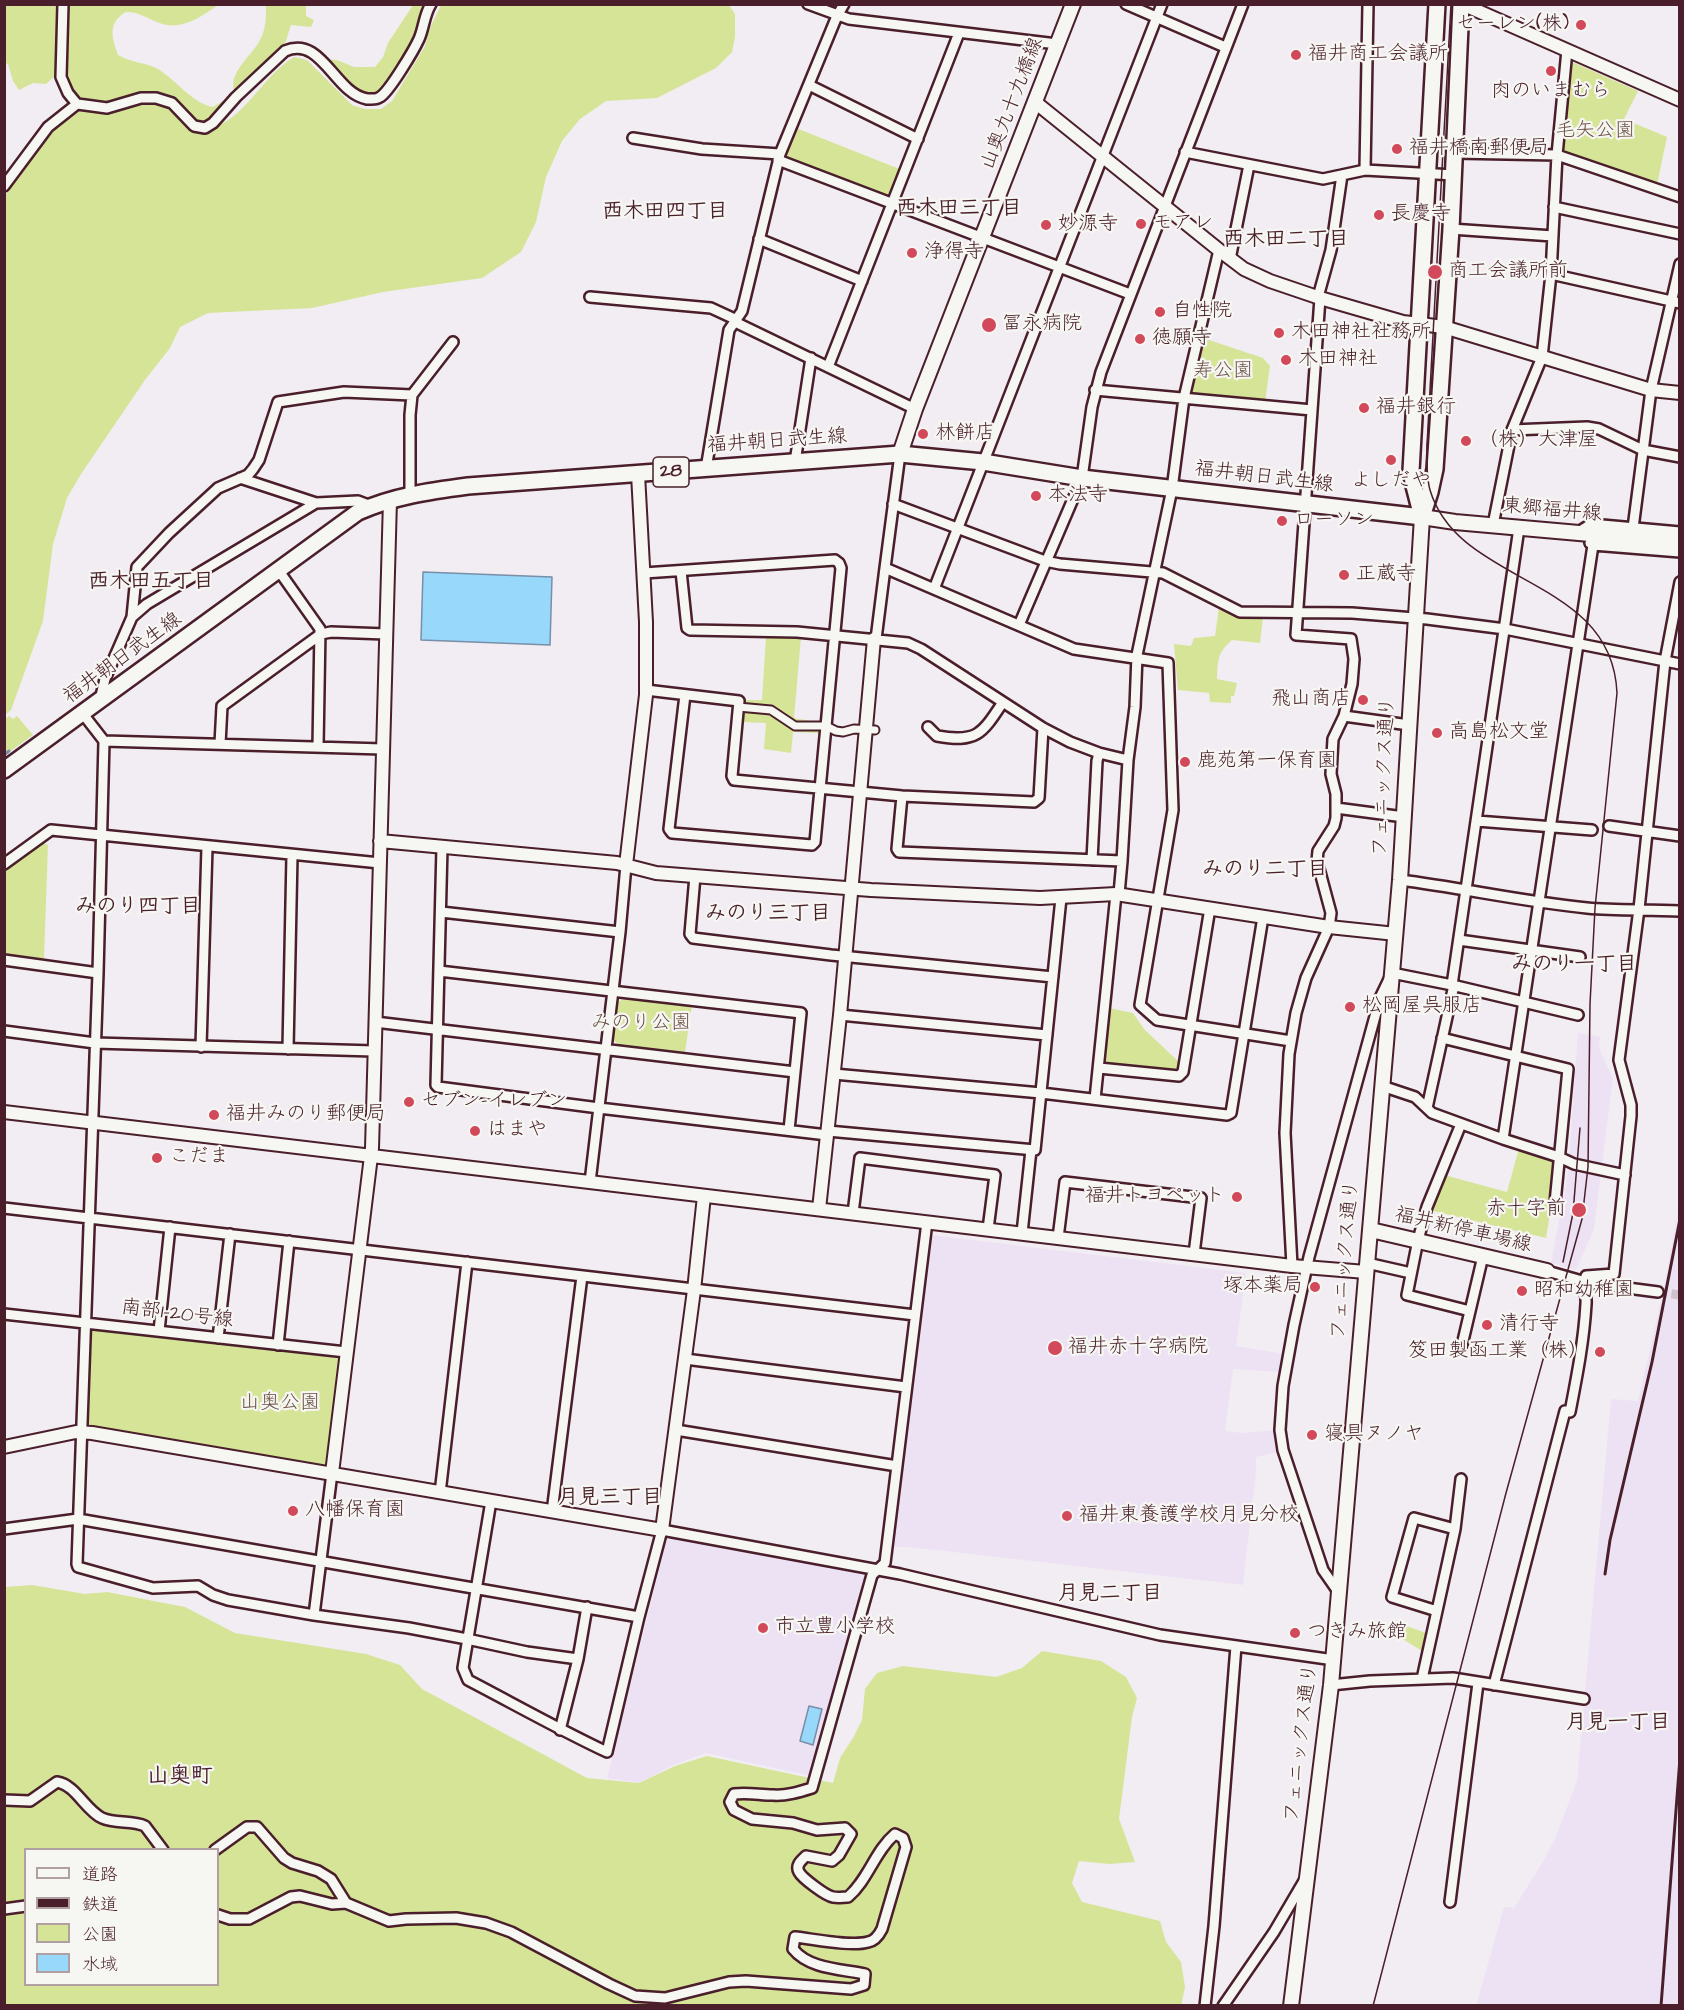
<!DOCTYPE html>
<html>
<head>
<meta charset="utf-8">
<style>
	body { margin:0 }
	#map { position:relative; width:1684px; height:2010px; overflow:hidden; background:#f2edf3; font-family:"Architects Daughter","Klee One",sans-serif }
	canvas { display:block }
	.frame { position:absolute; inset:0; border:6px solid #4a1f2b; pointer-events:none }
	.legend { position:absolute; left:24px; top:1848px; width:195px; height:138px; box-sizing:border-box; background:#f6f6f2; border:2px solid #b1a0a2; margin:0; padding:8px 10px; list-style:none; font-size:18px; color:#4a1f2b }
	.legend li { display:flex; align-items:center; gap:12px; height:30px }
	.legend b { width:30px; border:2px solid #b1a0a2 }
</style>
</head>
<body>
<div id="map">
<canvas width="1684" height="2010"></canvas>
<div class="frame"></div>
<ul class="legend">
<li><b style="height:8px;background:#f6f6f2"></b>道路</li>
<li><b style="height:8px;background:#4a1f2b"></b>鉄道</li>
<li><b style="height:16px;background:#d6e498"></b>公園</li>
<li><b style="height:16px;background:#98d8fa"></b>水域</li>
</ul>
</div>
<script>
const c = document.querySelector('canvas').getContext('2d');
c.lineJoin = 'round';
function paint(path, color) { c.fillStyle = color; c.fill(path, 'evenodd'); }
function stroke(path, color, width, dash) { c.strokeStyle = color; c.lineWidth = width; c.lineCap = dash ? 'butt' : 'round'; c.setLineDash(dash || []); c.stroke(path); }
function label(font, color, halo, rows, align = 'center') {
  c.font = font + ' "Architects Daughter","Klee One",sans-serif'; c.lineWidth = 4.5; c.setLineDash([]); c.textBaseline = 'middle'; c.strokeStyle = halo; c.fillStyle = color; for (const [text, x, y, turn = 0] of rows) {
    c.save(); c.translate(x, y); c.rotate((+turn || 0) * Math.PI / 180); c.textAlign = isNaN(turn) ? turn : align; if (halo) c.strokeText(text, 0, 0); c.fillText(text, 0, 0); c.restore();
  }
}
paint(new Path2D(`
	M1578,1033L1600,1037L1599,1048L1613,1078L1594,1229L1576,1270L1551,1263L1568,1174Z
	M1679,1207V2005L1476,2006L1504,1907L1514,1908L1544,1860L1555,1839L1577,1781L1611,1399L1638,1401L1662,1297Z
	M931,1235L1246,1273L1236,1346L1285,1354L1282,1372L1233,1369L1225,1431L1242,1433L1276,1430L1279,1452L1256,1457V1472L1243,1585L909,1547H892Z
	M671,1538L864,1572L867,1577L812,1776L706,1753L673,1765L639,1783L607,1778L666,1542Z`), '#ede2f4');
paint(new Path2D(`
	M5,5H61L56,75L46,84L33,83L19,90L13,81L8,64L5,63Z
	M67,5H218C200,18 179,32 157,22C145,17 138,12 126,12C107,23 112,38 118,55C131,63 145,62 158,69C176,80 192,103 213,107L231,96H234L206,124H196L173,99L158,93L139,94L106,104L79,101L65,82Z
	M266,5H306V16L314,20L311,27L291,25L284,47L235,94C226,72 253,56 261,38C266,28 266,16 266,5Z
	M413,5H425C421,15 419,26 416,37C412,50 390,81 381,94C355,100 342,76 326,59L337,60L354,67H375L383,57L388,43Z
	M441,5H729L735,14V37L732,52L716,68L657,98L606,101L580,119L562,141L546,177L536,222L521,252L482,278L383,292L312,308L208,313L180,327L170,348L145,380L81,474L67,498L53,544L43,621L11,710L5,715V196L43,139L77,107L139,100L151,101L173,108L200,131C243,126 260,77 294,57L307,60L352,105L365,109H381L392,101L425,46L430,28Z
	M1570,61L1638,91L1624,119L1667,137L1656,189L1562,153Z
	M796,128L902,170L889,200L783,159Z
	M1203,338L1263,358L1270,366L1265,402L1195,396L1191,392Z
	M1219,607L1237,615L1263,617L1260,643L1232,640C1217,653 1218,660 1217,679L1237,683L1234,696H1231V703L1210,702L1209,693L1178,690L1174,644L1191,646L1194,638L1215,636Z
	M766,636L801,637L794,718L822,723L819,733L793,732L791,753L764,749L766,723L743,722L745,700H762Z
	M9,716L13,719L17,716L33,735L5,755V719Z
	M44,843L48,845L44,958L41,960L5,955V871Z
	M624,998L692,1005L685,1052L621,1046L612,1039L617,1003Z
	M1109,1008L1133,1013L1144,1029L1181,1064L1180,1069L1174,1073L1108,1065L1104,1059Z
	M1519,1148L1559,1159L1546,1238L1433,1211L1444,1175L1507,1192Z
	M96,1329L335,1356L340,1361L327,1463L322,1466L92,1427L89,1423L91,1332Z
	M32,1585L85,1594L107,1592L185,1607L235,1633L366,1654L400,1665L422,1689L587,1778L639,1783L675,1766L707,1756L833,1783L840,1758L853,1738L862,1720L865,1689L877,1673L903,1666L996,1677L1022,1668L1042,1651L1101,1661L1126,1677L1137,1698L1132,1717L1119,1819L1135,1862L1109,1864L1079,1861L1072,1883L1082,1902L1160,1921L1166,1942L1181,1962L1185,1987L1181,2006H5V1587ZM26,1850H218V1984H26Z
	M1401,1624L1429,1634L1425,1653L1398,1636Z`), '#d6e498');
const water = new Path2D(`
	M423,572L552,577L550,645L421,640Z
	M809,1706L822,1709L813,1745L800,1741Z`);
paint(water, '#98d8fa');
stroke(water, '#798ea7', 1.5);
stroke(new Path2D(`
	M4,755L9,751`), '#798ea7', 3);
stroke(new Path2D(`
	M1658,1292L1680,1295`), '#d0c4cb', 9, [9, 4.5]);
const pedestrian = new Path2D(`
	M738,707L771,710L795,726H826L836,731L843,732L854,729L875,730`);
const minor = new Path2D(`
	M63,4L61,77L68,93L77,104L85,105L107,108L141,98H156L172,103L194,126L205,128L213,123L236,97L285,51C322,35 334,93 367,99C372,99 376,100 380,97C389,92 414,50 419,39C424,28 424,15 431,4
	M808,4L849,19L1057,44
	M1126,4L1225,47
	M809,85L918,139
	M633,138L702,149L780,154
	M1185,152L1323,179L1365,170L1454,175
	M1455,153L1557,155L1680,197
	M778,160L1130,294
	M1365,170L1368,4
	M4,186L48,127L77,104
	M1554,207L1680,234
	M1451,229L1553,236
	M759,239L862,281
	M1230,259L1249,165
	M1551,274L1680,303
	M590,297L711,308L737,320
	M1318,297L1331,250L1342,175
	M735,322L915,409
	M828,367L959,33
	M1095,390L1312,410
	M1512,430L1587,427L1599,429L1643,450L1680,457
	M900,454L885,568L1074,649L1168,663L1173,810L1140,1005L1157,1020L1291,1041
	M795,462L811,358
	M706,469L729,330L742,311L780,154L837,16L844,4
	M240,478L316,503
	M410,494V415L412,395L453,342
	M893,504L1045,561L1060,564L1163,573L1240,612L1352,613L1427,619L1505,629L1680,664
	M1493,525L1512,430L1542,357L1551,274L1557,155L1567,50
	M1633,528L1651,390L1680,264
	M1577,533L1591,524L1680,532
	M1590,543L1593,545L1680,552
	M279,571L320,629L318,747
	M681,571L687,628L690,630L797,632L908,643L921,649L1043,728L1070,742L1099,753L1128,760
	M644,573L835,560L839,563L841,568L815,842L812,845L672,833L669,829L685,695
	M934,589L1162,4
	M132,617L137,567L169,533L218,488L248,475L253,469L259,460L278,402L344,392L412,395
	M1019,625L1082,478L1092,407L1101,372L1243,4
	M876,639L885,568
	M646,690L739,701L732,776L734,780L902,796L1034,802L1039,798L1043,728
	M100,700L105,679L132,617L147,604L316,503L358,501L371,506
	M83,714L104,741L383,749
	M1344,716L1409,725
	M928,727L937,736C977,743 982,734 1003,702
	M104,741L98,973L77,1564L78,1567L153,1588L198,1586L213,1595L228,1600L314,1615L409,1628L467,1639L527,1652L578,1659
	M220,744L222,706L321,634L331,632L386,634
	M902,796L897,849L899,852L1122,861L1119,894
	M1336,808L1404,817
	M1477,821L1592,830
	M1609,826L1680,836
	M442,847L436,1085L438,1087L599,1108L827,1135
	M1092,860L1097,761L1099,753
	M1122,861L1128,760L1135,707L1137,655L1172,489L1184,398L1219,250
	M4,864L51,830L380,863
	M695,876L690,934L693,938L831,955L1053,977
	M1400,880C1463,888 1525,902 1587,908C1618,911 1649,909 1680,911
	M441,912L620,932
	M1459,940L1580,957
	M4,960L98,973
	M439,971L801,1013L789,1130
	M1452,985L1519,528
	M840,1015L1047,1035
	M375,1022L795,1072
	M4,1031L95,1043L374,1051
	M1442,1038L1568,1069L1555,1203
	M201,1047L207,847
	M288,1049L292,855
	M1099,1068L1179,1076L1183,1072L1210,908
	M834,1074L1041,1093L1227,1115L1231,1113L1263,917
	M1382,1086L1415,1097L1432,1113L1503,1139L1559,1157L1574,1164L1625,1175
	M1095,1099L1116,894
	M1427,1108L1454,985
	M1461,1124L1427,1207L1418,1240L1407,1295L1470,1311
	M828,1131L1035,1150L1061,898
	M1503,1139L1593,545
	M590,1182L620,932L626,865
	M4,1208L915,1315
	M853,1213L860,1158L995,1175L988,1229
	M1022,1233L1031,1150
	M1058,1238L1065,1182L1201,1198L1194,1254
	M1367,1263L1411,1273
	M1292,1266L1285,1133L1289,1054L1296,1013L1306,978L1329,927L1331,913L1317,861L1318,851L1334,826L1336,818V794L1331,774L1333,739L1344,716L1352,684L1354,659L1351,639L1296,635L1320,298
	M1547,1271L1589,1283L1658,1292
	M4,1314L346,1352
	M159,1331L170,1227
	M218,1338L230,1234
	M278,1345L289,1241
	M1462,1345L1483,1256
	M685,1359L906,1387
	M676,1430L897,1466
	M440,1493L467,1262
	M491,1501L463,1668L468,1680C514,1704 560,1730 607,1752L639,1617L662,1530L900,1574L1160,1635L1334,1660
	M552,1512L582,1276
	M4,1529L78,1519L639,1617
	M1339,1593L1323,1570L1283,1450L1280,1430L1283,1386L1294,1325L1309,1257L1380,998L1392,973L1452,985L1578,1015
	M1437,1611L1392,1597L1414,1518L1455,1529
	M314,1615L332,1473
	M1422,1679L1455,1529L1461,1479
	M1331,1685L1370,1681L1453,1678L1584,1699
	M1494,1685L1565,1411L1570,1412C1577,1376 1584,1340 1586,1304C1587,1294 1582,1285 1586,1276L1614,1274L1631,1116V1105L1619,1060L1639,909L1665,661L1680,582
	M560,1730L578,1659L587,1607
	M4,1800L30,1801L57,1782C76,1785 85,1810 102,1818C115,1824 132,1820 145,1826L163,1850
	M215,1850L247,1827H257L284,1858L292,1863L318,1871L331,1879L346,1903
	M1450,1902L1478,1683
	M4,1909L26,1906
	M218,1915L230,1919H249L291,1897L300,1896L332,1904L346,1903L389,1921L406,1919L456,1918L486,1923L511,1932L609,1984L635,1996L665,1998L729,1982L746,1981L851,1989L864,1985L865,1974C841,1969 809,1969 793,1949L795,1937C814,1939 851,1947 868,1942C875,1941 879,1935 882,1929L906,1847L903,1838L895,1834C875,1851 868,1880 848,1897C843,1897 838,1898 833,1897C826,1896 802,1878 799,1872C795,1865 802,1860 806,1856L832,1861L839,1855L851,1834L845,1828L817,1830L793,1823L752,1819L734,1810L730,1802L734,1794C748,1792 760,1795 773,1795C786,1796 799,1792 812,1788L872,1575L885,1563L927,1222
	M1205,2006L1214,1926L1236,1646
	M1223,2006L1274,1932L1304,1881`);
const tertiary = new Path2D(`
	M1462,4L1680,100
	M1035,102L1219,250L1244,269L1270,281L1320,298L1403,322L1444,327L1651,390L1680,393
	M380,841L617,863L656,873L871,890L1040,898L1116,894L1329,927L1396,934
	M626,865L646,695V622L638,474
	M4,1112L1292,1266L1366,1272
	M819,1209L840,1015L874,639
	M4,1447L76,1432L92,1433L662,1530L694,1290L704,1196
	M332,1473L372,1148L390,500`);
const secondary = new Path2D(`
	M900,454L915,409L1073,4
	M1371,1230L1547,1271
	M1291,2006L1331,1685L1400,880L1422,517L1455,522L1680,542`);
const primary = new Path2D(`
	M1422,517L1430,492L1435,469L1451,229L1461,4
	M1422,517L1413,482L1411,471L1437,4
	M4,770L358,512C394,496 430,491 468,486L900,454L983,462L1082,478L1177,489L1422,517`);
stroke(pedestrian, '#4a1f2b', 11);
stroke(minor, '#4a1f2b', 14);
stroke(tertiary, '#4a1f2b', 16);
stroke(secondary, '#4a1f2b', 18);
stroke(primary, '#4a1f2b', 20);
stroke(pedestrian, '#f6f6f2', 7);
stroke(minor, '#f6f6f2', 9);
stroke(tertiary, '#f6f6f2', 12);
stroke(secondary, '#f6f6f2', 14);
stroke(primary, '#f6f6f2', 15);
stroke(new Path2D(`
	M1563,1262L1573,1213L1580,1128
	M1373,2006L1506,1493L1582,1219L1588,1167L1590,1004L1595,908L1617,693C1612,575 1459,587 1430,490C1426,476 1427,460 1427,445L1451,4`), '#4a1f2b', 1.5);
stroke(new Path2D(`
	M1605,1574L1610,1540L1652,1362L1680,1219
	M1661,2006L1680,1758`), '#4a1f2b', 3);
for (const [x, y, r, color] of [
	[1581,25,6,"#d1495b"],
	[1296,55,6,"#d1495b"],
	[1551,71,6,"#d1495b"],
	[1397,149,6,"#d1495b"],
	[1379,215,6,"#d1495b"],
	[1141,224,6,"#d1495b"],
	[1046,225,6,"#d1495b"],
	[912,253,6,"#d1495b"],
	[1435,272,8,"#d1495b"],
	[1160,312,6,"#d1495b"],
	[989,325,8,"#d1495b"],
	[1279,333,6,"#d1495b"],
	[1140,339,6,"#d1495b"],
	[1286,360,6,"#d1495b"],
	[1364,408,6,"#d1495b"],
	[923,434,6,"#d1495b"],
	[1466,441,6,"#d1495b"],
	[1391,460,6,"#d1495b"],
	[1036,496,6,"#d1495b"],
	[1282,521,6,"#d1495b"],
	[1344,575,6,"#d1495b"],
	[1363,700,6,"#d1495b"],
	[1437,733,6,"#d1495b"],
	[1185,762,6,"#d1495b"],
	[1350,1007,6,"#d1495b"],
	[409,1102,6,"#d1495b"],
	[214,1115,6,"#d1495b"],
	[475,1131,6,"#d1495b"],
	[157,1158,6,"#d1495b"],
	[1237,1197,6,"#d1495b"],
	[1579,1210,8,"#d1495b"],
	[1315,1287,6,"#d1495b"],
	[1522,1291,6,"#d1495b"],
	[1487,1325,6,"#d1495b"],
	[1055,1348,8,"#d1495b"],
	[1600,1352,6,"#d1495b"],
	[1312,1435,6,"#d1495b"],
	[293,1511,6,"#d1495b"],
	[1067,1516,6,"#d1495b"],
	[763,1628,6,"#d1495b"],
	[1295,1633,6,"#d1495b"]
]) { const dot = new Path2D(); dot.arc(x, y, r, 0, 2 * Math.PI); c.fillStyle = color; c.fill(dot); stroke(dot, '#f6f6f2', 2); }
for (const [x, y, w] of [
	[671,472,36]
]) { const box = new Path2D(); box.roundRect(x - w / 2, y - 15, w, 30, 4.5); c.fillStyle = '#f6f6f2'; c.fill(box); stroke(box, '#4a1f2b', 1.5); }
label('bold 18px', '#4a1f2b', null, [
	["28",671,472]
]);
label('20px', '#4a1f2b', '#f6f6f2', [
	["セーレン(株)",1569,25,"right"],
	["福井商工会議所",1308,55],
	["肉のいまむら",1551,92,"center"],
	["福井橋南郵便局",1409,149],
	["長慶寺",1391,215],
	["モアレ",1153,224],
	["妙源寺",1058,225],
	["浄得寺",924,253],
	["商工会議所前",1448,272],
	["自性院",1172,312],
	["冨永病院",1002,325],
	["木田神社社務所",1291,333],
	["徳願寺",1152,339],
	["木田神社",1298,360],
	["福井銀行",1376,408],
	["林餅店",935,434],
	["（株）大津屋",1478,441],
	["よしだや",1391,482,"center"],
	["本法寺",1048,496],
	["ローソン",1294,521],
	["正蔵寺",1356,575],
	["飛山商店",1351,700,"right"],
	["高島松文堂",1449,733],
	["鹿苑第一保育園",1197,762],
	["松岡屋呉服店",1362,1007],
	["セブン-イレブン",421,1102],
	["福井みのり郵便局",226,1115],
	["はまや",487,1131],
	["こだま",169,1158],
	["福井トヨペット",1225,1197,"right"],
	["赤十字前",1566,1210,"right"],
	["塚本薬局",1303,1287,"right"],
	["昭和幼稚園",1534,1291],
	["清行寺",1499,1325],
	["福井赤十字病院",1068,1348],
	["笈田製函工業（株）",1588,1352,"right"],
	["寝具ヌノヤ",1324,1435],
	["八幡保育園",305,1511],
	["福井東養護学校月見分校",1079,1516],
	["市立豊小学校",775,1628],
	["つきみ旅館",1307,1633]
], 'left');
label('20px', '#4a1f2b', '#f6f6f2', [
	["山奥九十九橋線",1013,104,-69],
	["福井朝日武生線",777,442,-4],
	["福井朝日武生線",1264,478,7],
	["東郷福井線",1552,511,5],
	["福井朝日武生線",123,659,-36],
	["フェニックス通り",1385,777,-87],
	["福井新停車場線",1463,1231,13],
	["フェニックス通り",1346,1260,-85],
	["南部1-20号線",177,1315,7],
	["フェニックス通り",1302,1743,-83]
]);
label('20px', '#6d5046', '#f6f6f2', [
	["毛矢公園",1595,132],
	["寿公園",1223,372],
	["みのり公園",641,1024],
	["山奥公園",280,1404]
]);
label('bold 21px', '#4a1f2b', '#f6f6f2', [
	["西木田三丁目",959,210],
	["西木田四丁目",665,213],
	["西木田二丁目",1286,241],
	["西木田五丁目",151,583],
	["みのり二丁目",1265,871],
	["みのり四丁目",138,908],
	["みのり三丁目",768,915],
	["みのり一丁目",1574,966],
	["月見三丁目",610,1499],
	["月見二丁目",1110,1595],
	["月見一丁目",1618,1724]
]);
label('bold 22px', '#4a1f2b', '#f6f6f2', [
	["山奥町",180,1777]
]);
</script>
</body>
</html>
